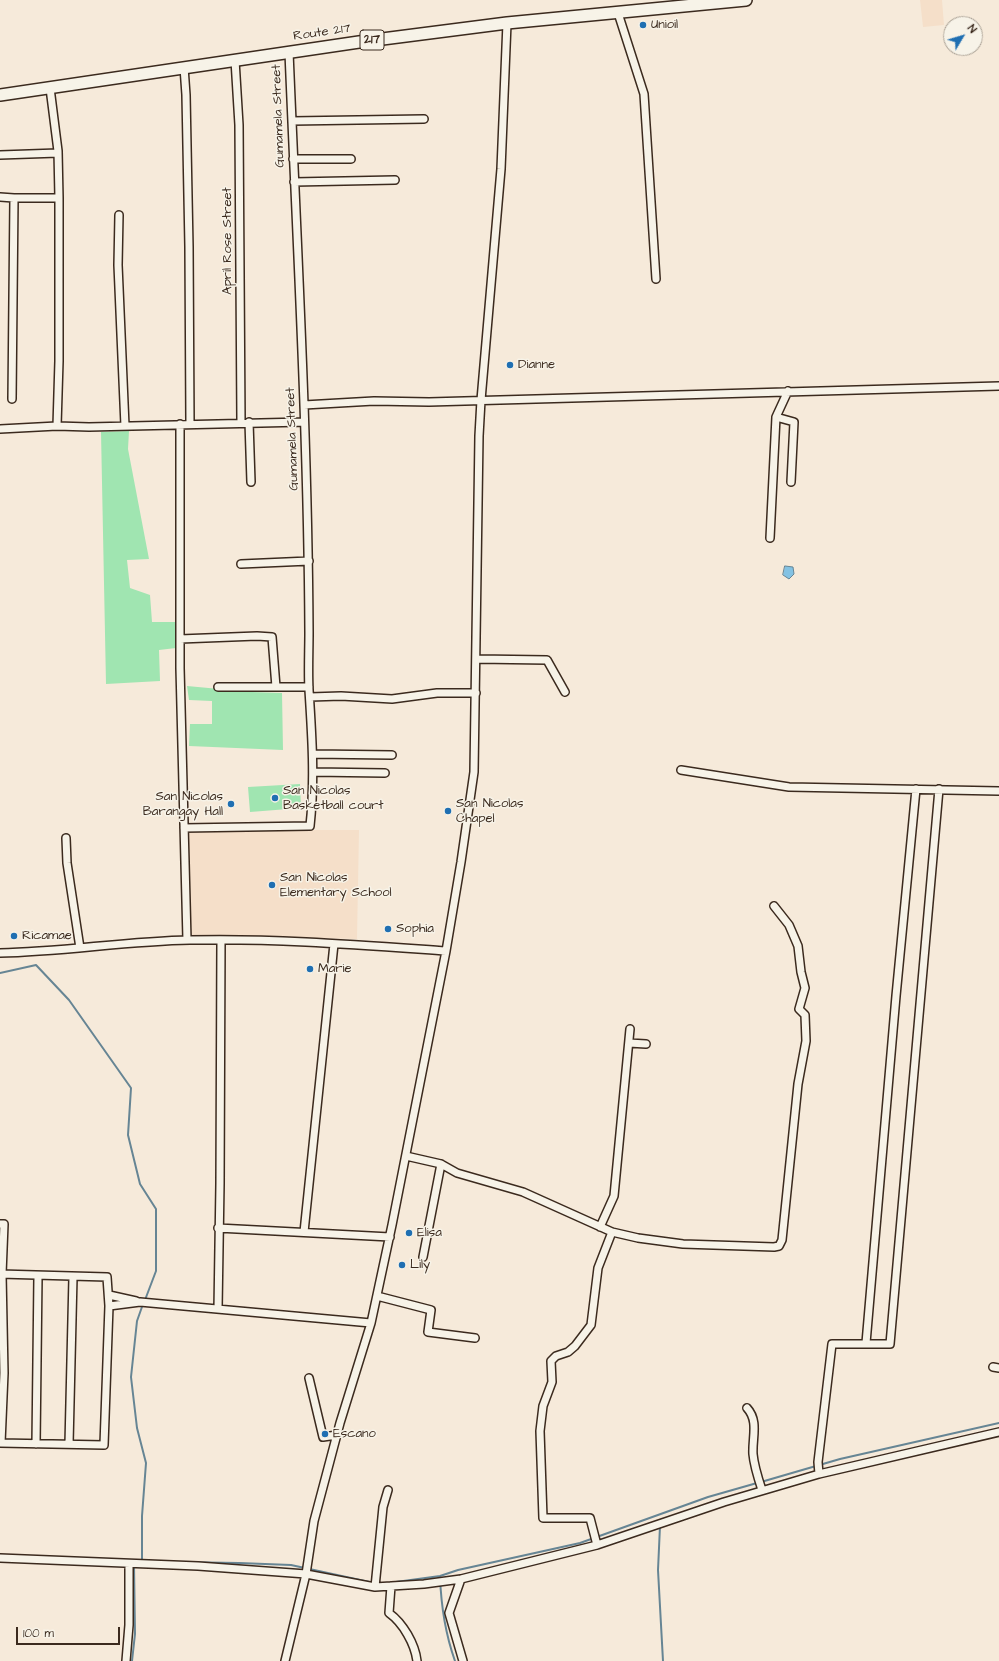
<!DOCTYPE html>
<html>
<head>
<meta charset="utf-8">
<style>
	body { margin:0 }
	#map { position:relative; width:999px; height:1661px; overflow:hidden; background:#f6eada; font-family:"Architects Daughter",sans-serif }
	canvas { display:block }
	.north { position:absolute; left:943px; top:16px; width:40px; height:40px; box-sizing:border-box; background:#f7f3e8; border:1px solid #aca397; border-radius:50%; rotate:52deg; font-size:11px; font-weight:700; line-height:16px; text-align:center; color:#3b2a1e }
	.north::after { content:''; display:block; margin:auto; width:14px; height:18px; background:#1f6fb2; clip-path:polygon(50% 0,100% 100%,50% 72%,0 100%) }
	.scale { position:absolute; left:16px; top:1627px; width:104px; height:18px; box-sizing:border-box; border:2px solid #3b2a1e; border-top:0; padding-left:5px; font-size:12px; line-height:14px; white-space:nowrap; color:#3b2a1e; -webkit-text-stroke:3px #f7f3e8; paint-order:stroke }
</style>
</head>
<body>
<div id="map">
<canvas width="999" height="1661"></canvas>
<div class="north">N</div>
<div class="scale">100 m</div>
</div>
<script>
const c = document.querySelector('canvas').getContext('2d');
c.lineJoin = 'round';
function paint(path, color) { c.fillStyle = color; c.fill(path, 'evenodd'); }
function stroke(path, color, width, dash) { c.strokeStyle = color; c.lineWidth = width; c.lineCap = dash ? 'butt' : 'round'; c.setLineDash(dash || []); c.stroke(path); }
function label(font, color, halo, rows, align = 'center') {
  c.font = font + ' "Architects Daughter",sans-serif'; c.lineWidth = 3; c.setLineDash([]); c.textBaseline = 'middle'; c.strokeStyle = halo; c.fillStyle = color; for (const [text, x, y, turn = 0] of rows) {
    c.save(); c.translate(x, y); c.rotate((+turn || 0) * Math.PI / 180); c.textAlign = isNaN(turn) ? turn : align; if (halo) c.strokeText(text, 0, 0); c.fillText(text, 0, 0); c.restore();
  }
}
paint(new Path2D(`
	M920,0H942L944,25L923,27Z
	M189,830H359L357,939L188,935L185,836Z`), '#f5dfc9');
paint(new Path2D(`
	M129,431L128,449L149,559L127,560L130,588L150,595L152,622H176V648L159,650L160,681L106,684L101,432Z
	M187,686L252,692L282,693L283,750L189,746L190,724H212V701L189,700Z
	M300,784L301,808L250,812L248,787Z`), '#a0e5b1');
const water = new Path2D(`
	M785,566L793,567L794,574L789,579L783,575Z`);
paint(water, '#83c2e3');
stroke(water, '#668594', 1);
stroke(new Path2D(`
	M0,973L36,965L69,1000L131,1088L128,1135L140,1184L156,1209V1271L145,1300
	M761,1482L840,1459L999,1423
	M660,1526L658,1570L663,1661
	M142,1562V1516L146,1463L137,1428L131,1377L137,1321L143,1304
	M176,1562L239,1563L291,1565L374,1583
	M440,1576C441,1605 445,1633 455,1661
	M396,1582L440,1576L458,1570L580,1543L708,1497L757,1483
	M132,1661L135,1634L134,1565`), '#668594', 2);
const minor = new Path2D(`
	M618,13L644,94L656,279
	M235,60L239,125L241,422
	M184,67L186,95L189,247L190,424
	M50,88L58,151L59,198V361L57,426
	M292,121L424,119
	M0,155L58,153
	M293,159H351
	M294,182L395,180
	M0,197L14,198L12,399
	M14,198H59
	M119,215L118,265L125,426
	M304,405L374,401L429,402L999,386
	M776,417L794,422L791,482
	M249,422L251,482
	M180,424V668L187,940
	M0,429L57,426L89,427L304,422
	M770,538L776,417L788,391
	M241,564L309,561
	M180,639L257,636L272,637L276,687
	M477,659L547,660L565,692
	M218,687H309
	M310,697L341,696L392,699L437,693H476
	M313,754L392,755
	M681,770L789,787L999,791
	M313,772L385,773
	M184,828L310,826C315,781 312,736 309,690C308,671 309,651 309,632C308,438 297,245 289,52
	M66,838L67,863L80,948
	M0,953C63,952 126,941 190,940C275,938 361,945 446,951
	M629,1043L646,1044
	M406,1156L441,1164L457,1173L523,1192L612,1232L638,1238L683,1244L774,1247L779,1246L782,1240L798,1084L806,1041L805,1015L799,1009L805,988L801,972L798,946L789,925L774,906
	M0,1224H4L2,1274L4,1373L1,1443
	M600,1227L614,1196L630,1029
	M218,1228L390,1237
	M304,1232L334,944
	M423,1257L441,1164
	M0,1274L107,1277L109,1306L104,1445L0,1443
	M109,1295L136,1301
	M377,1296L431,1310L428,1332L475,1338
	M109,1306L140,1302L371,1323
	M218,1309L220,1184L221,940
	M866,1343L896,996L916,789
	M993,1367L999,1368
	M309,1378L323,1437L337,1435
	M747,1408C759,1421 752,1438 753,1454C754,1466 758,1478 762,1490
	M36,1444L38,1276
	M69,1444L73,1277
	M819,1474L818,1462L832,1344H890L939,789
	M597,1545L590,1518H543L540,1431L543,1406L552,1382L551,1361L556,1356L568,1352L575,1346L591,1325L598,1268L612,1232
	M0,1558L198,1566L306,1574L375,1587L424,1584L461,1579L597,1545L724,1502L819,1474L999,1432
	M461,1579L449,1613L463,1661
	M391,1586L389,1613C403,1623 415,1644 417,1661
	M375,1587L383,1507L388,1490
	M126,1661L129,1625V1564
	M285,1661L306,1574L314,1521L340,1423L371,1323L392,1225L446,951L461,862L474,772L479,436L481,400L501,169L507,23`);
const primary = new Path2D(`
	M0,95L359,42L507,23L746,0`);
stroke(minor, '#3b2a1e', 10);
stroke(primary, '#3b2a1e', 14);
stroke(minor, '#f7f3e8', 7);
stroke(primary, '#f7f3e8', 11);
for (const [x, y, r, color] of [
	[643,25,4,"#1f6fb2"],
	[510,365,4,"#1f6fb2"],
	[275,798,4,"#1f6fb2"],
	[231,804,4,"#1f6fb2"],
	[448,811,4,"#1f6fb2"],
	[272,885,4,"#1f6fb2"],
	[388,929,4,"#1f6fb2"],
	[14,936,4,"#1f6fb2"],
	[310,969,4,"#1f6fb2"],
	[409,1233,4,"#1f6fb2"],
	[402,1265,4,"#1f6fb2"],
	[325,1434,4,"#1f6fb2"]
]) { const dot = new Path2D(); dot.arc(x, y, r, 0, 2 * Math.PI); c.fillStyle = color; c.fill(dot); stroke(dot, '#f7f3e8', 1.5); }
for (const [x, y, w] of [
	[372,40,24]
]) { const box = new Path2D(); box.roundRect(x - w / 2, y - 10, w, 20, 3); c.fillStyle = '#f7f3e8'; c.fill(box); stroke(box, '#3b2a1e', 1); }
label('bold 12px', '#3b2a1e', null, [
	["217",372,40]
]);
label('13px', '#3b2a1e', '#f7f3e8', [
	["Unioil",651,25],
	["Dianne",518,365],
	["San Nicolas",283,791],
	["Basketball court",283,806],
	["San Nicolas",223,797,"right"],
	["Barangay Hall",223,812,"right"],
	["San Nicolas",456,804],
	["Chapel",456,819],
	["San Nicolas",280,878],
	["Elementary School",280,893],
	["Sophia",396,929],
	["Ricamae",22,936],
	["Marie",318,969],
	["Elisa",417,1233],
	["Lily",410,1265],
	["Escano",333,1434]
], 'left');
label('13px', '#3b2a1e', '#f7f3e8', [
	["Route 217",322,33,-8],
	["Gumamela Street",279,116,-92],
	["April Rose Street",228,241,-90],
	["Gumamela Street",293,439,-92]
]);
</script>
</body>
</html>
